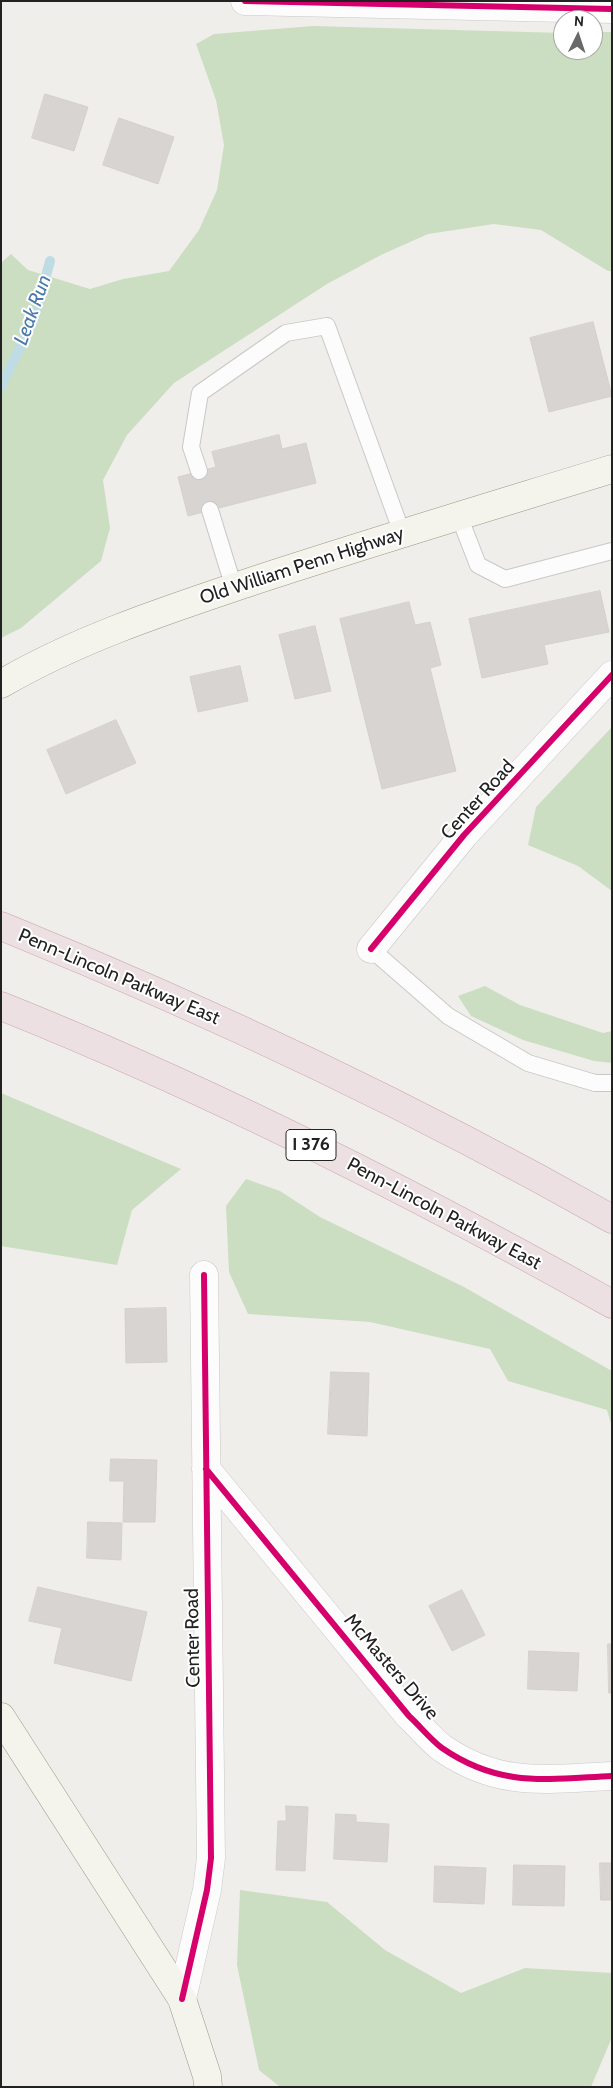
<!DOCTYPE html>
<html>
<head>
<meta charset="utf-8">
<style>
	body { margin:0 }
	#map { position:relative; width:613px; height:2088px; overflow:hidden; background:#f0eeeb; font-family:Cabin,sans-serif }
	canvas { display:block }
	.frame { position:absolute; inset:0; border:2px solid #222; pointer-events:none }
	.north { position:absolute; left:553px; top:10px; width:50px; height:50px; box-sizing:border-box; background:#fff; border:1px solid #a7a7a7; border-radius:50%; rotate:4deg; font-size:14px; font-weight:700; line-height:20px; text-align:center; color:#222 }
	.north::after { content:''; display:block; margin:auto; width:18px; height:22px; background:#6a6968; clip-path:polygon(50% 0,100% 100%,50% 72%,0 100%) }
</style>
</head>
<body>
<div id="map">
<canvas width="613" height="2088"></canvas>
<div class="frame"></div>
<div class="north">N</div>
</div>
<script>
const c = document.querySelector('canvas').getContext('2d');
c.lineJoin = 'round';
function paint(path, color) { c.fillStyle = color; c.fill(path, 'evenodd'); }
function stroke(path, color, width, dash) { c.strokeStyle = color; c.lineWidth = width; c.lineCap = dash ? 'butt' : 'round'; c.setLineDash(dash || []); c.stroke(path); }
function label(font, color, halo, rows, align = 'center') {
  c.font = font + ' Cabin,sans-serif'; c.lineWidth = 4; c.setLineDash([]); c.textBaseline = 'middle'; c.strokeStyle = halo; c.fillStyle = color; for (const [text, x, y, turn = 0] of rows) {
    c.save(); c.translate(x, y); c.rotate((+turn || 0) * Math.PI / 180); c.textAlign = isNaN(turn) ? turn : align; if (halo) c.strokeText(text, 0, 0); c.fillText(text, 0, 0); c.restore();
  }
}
paint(new Path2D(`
	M313,26L563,33V50H593V32H612V271H608L541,230L494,224L428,234L381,255L327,284L174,383L127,435L103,480L110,528L101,561L21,628L1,638V263L11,254L28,270L90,289L123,279L169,271L199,230L217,190L224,145L216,100L196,44L214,34Z
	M612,727V891L578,866L528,845L536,807Z
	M485,986L520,1005L603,1033L612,1031V1063L594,1061L523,1040L471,1016L458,996Z
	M1,1093L181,1169L132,1210L117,1265L1,1246Z
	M246,1179L280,1191L320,1217L464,1287L612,1371V1427L607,1410L508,1381L490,1349L370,1322L248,1314L229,1272L226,1206Z
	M240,1890L327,1902L385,1950L461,1993L525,1968L612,1973V2037L591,2087H280L259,2070L237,1965Z`), '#cbdec1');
stroke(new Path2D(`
	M1,386L34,319L50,261`), '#bfdbe3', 10);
const building = new Path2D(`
	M45,94L88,107L74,151L32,138Z
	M119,118L174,137L158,184L103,165Z
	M593,322L612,396L549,412L530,338Z
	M279,435L282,449L306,443L316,483L188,516L178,477L216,467L212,452Z
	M600,591L609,632L544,645L548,664L482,678L469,619Z
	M409,602L415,625L430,622L441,665L430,668L456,771L382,789L340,619Z
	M315,626L331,691L295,699L279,635Z
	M240,666L248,701L198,712L190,677Z
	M116,720L136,763L66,794L47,750Z
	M166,1308L167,1362L126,1363L125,1309Z
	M331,1372L369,1373L367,1436L328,1434Z
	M111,1459L157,1460L155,1522H123L124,1481H110Z
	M88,1522L122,1523L121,1560L87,1558Z
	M38,1587L147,1612L131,1681L54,1663L62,1628L29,1621Z
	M462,1590L485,1635L452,1651L429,1606Z
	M608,1644H612V1693H609Z
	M529,1651L579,1653L577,1691L528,1689Z
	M286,1806L308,1807L305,1871L276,1870L278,1821H286Z
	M336,1814L356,1815V1822L389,1824L387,1862L334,1859Z
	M600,1863H612V1900H601Z
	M514,1865L565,1866L564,1906L513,1905Z
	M435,1866L486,1868L484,1904L434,1902Z`);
paint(building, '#d7d4d2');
stroke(building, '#d3d0cc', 1);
const lane = new Path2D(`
	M199,471L191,447L200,393L286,333L327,326L402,533
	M210,510L234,588
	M459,516L478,565L505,579L612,551
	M371,949L448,1016L528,1063L595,1083H612`);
const street = new Path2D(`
	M245,1L612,9
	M371,949L464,835L612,675
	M206,1469L409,1716C420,1726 430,1739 442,1748C500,1788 546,1779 612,1776
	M182,1999L207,1890L211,1858L204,1275`);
const secondary = new Path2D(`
	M1,684C80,638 167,610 253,581C372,542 492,506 612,469
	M1,1717L182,1999L207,2076L208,2087`);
const highway = new Path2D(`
	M1,926C210,1011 415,1108 612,1219
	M1,1006C211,1090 414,1193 612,1304`);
stroke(lane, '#c9c8c7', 18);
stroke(street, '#c9c8c7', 29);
stroke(secondary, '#999a82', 29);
stroke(highway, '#c5a2ac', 29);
stroke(lane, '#fdfcfc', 16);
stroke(street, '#fdfcfc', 28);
stroke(secondary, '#f4f4ed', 28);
stroke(highway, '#ece0e2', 28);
stroke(new Path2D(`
	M245,1L612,9
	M371,949L464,835L612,675
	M206,1469L409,1716C420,1726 430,1739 442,1748C500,1788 546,1779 612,1776
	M182,1999L207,1890L211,1858L204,1275`), '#d6006c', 6);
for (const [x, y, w] of [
	[311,1145,50]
]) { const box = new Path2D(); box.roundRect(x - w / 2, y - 15.5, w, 31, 4); c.fillStyle = '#fff'; c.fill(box); stroke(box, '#222', 1); }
label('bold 18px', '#222', null, [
	["I 376",311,1145]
]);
label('19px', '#222', '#fff', [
	["Old William Penn Highway",302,566,-18],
	["Center Road",478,800,-48],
	["Penn-Lincoln Parkway East",119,977,23],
	["Penn-Lincoln Parkway East",444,1214,28],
	["Center Road",193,1638,-91],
	["McMasters Drive",391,1667,49]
]);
label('italic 20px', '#4a7aab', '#fff', [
	["Leak Run",33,310,-70]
]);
</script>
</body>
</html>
